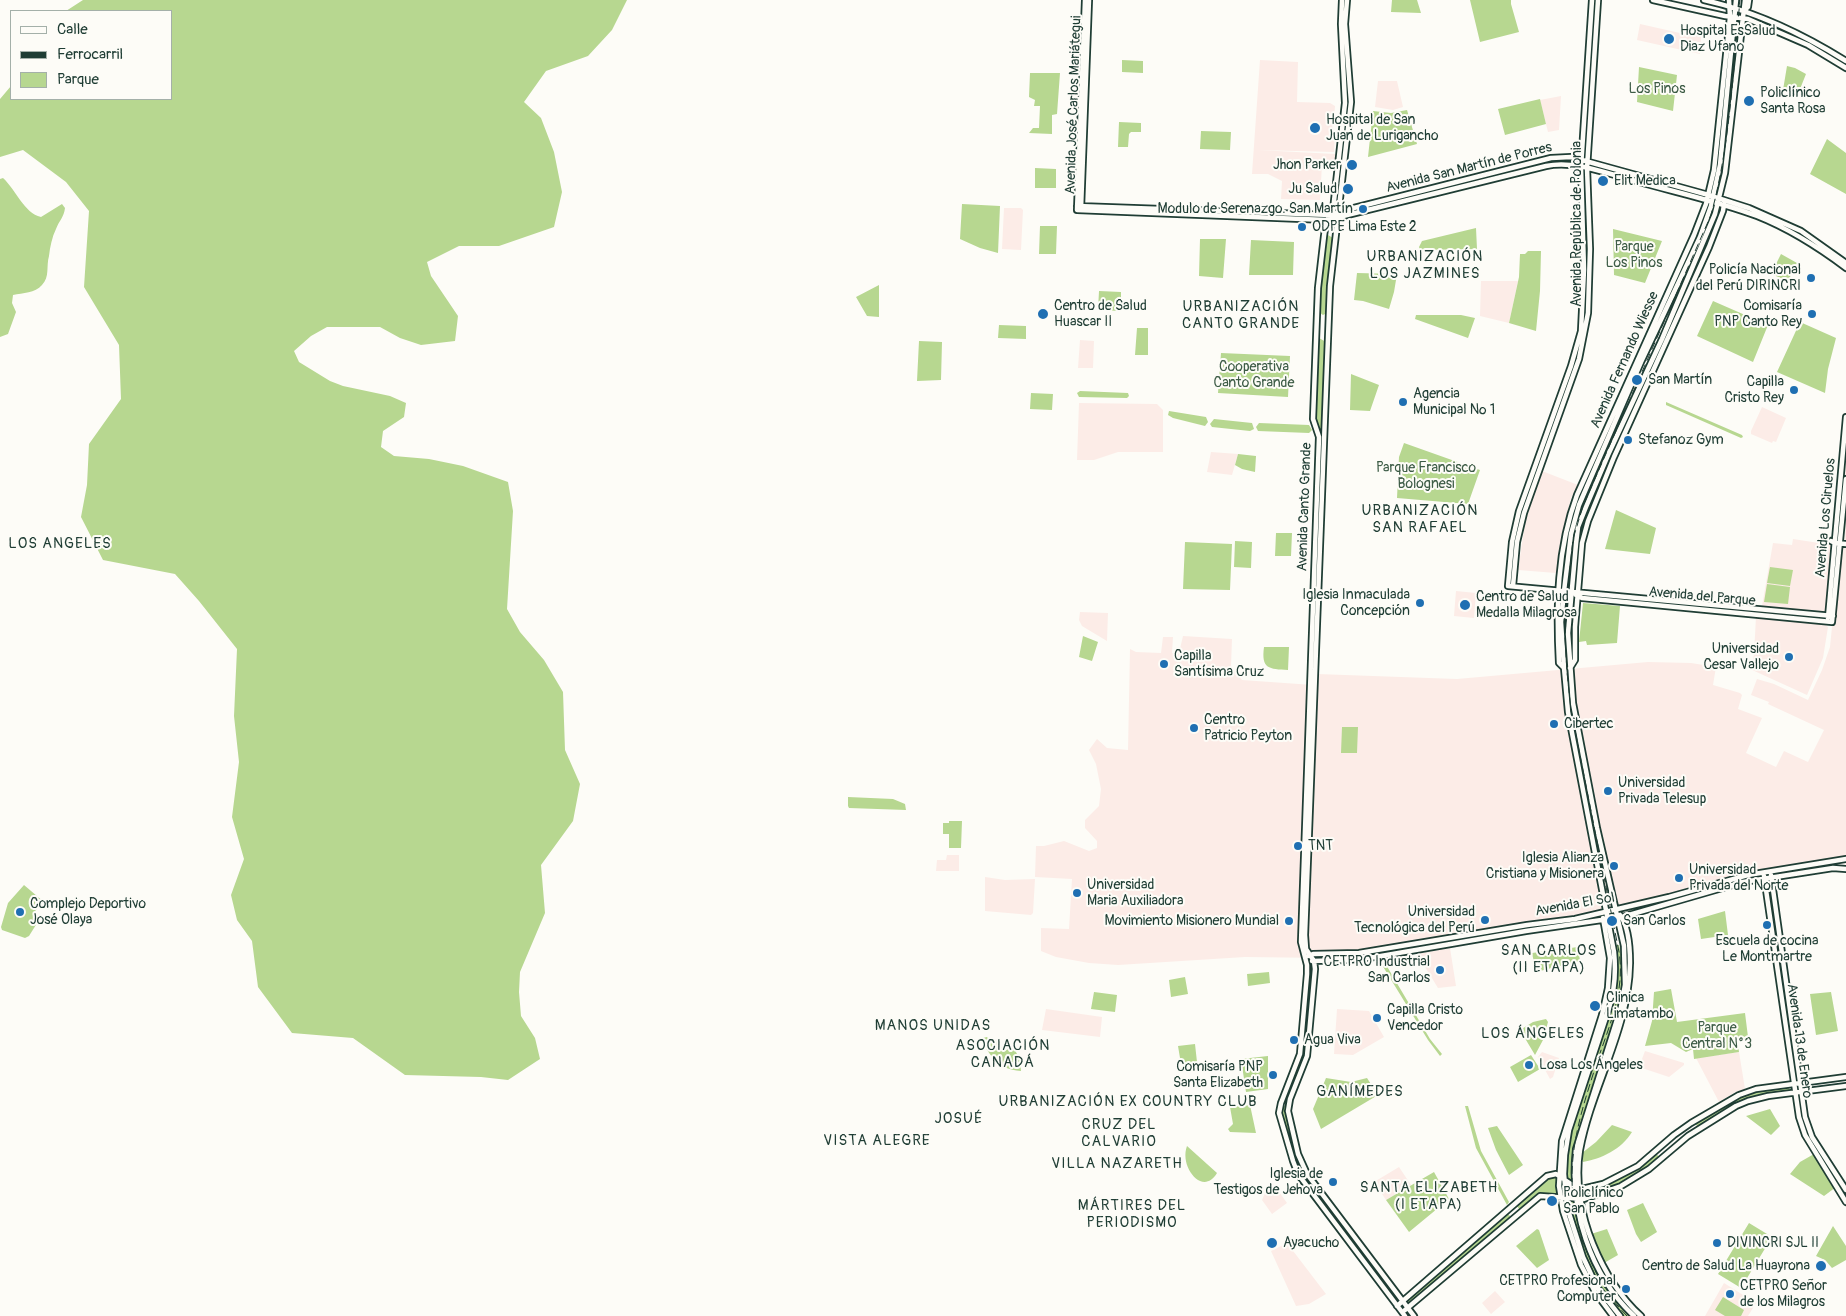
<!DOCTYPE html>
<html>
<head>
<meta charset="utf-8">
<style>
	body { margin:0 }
	#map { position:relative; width:1846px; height:1316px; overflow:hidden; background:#fdfcf7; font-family:Pangolin,sans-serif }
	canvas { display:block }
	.legend { position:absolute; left:10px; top:10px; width:162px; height:90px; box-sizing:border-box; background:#fdfcf7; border:1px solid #a4b0a9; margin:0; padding:6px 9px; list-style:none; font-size:15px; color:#1f3d34 }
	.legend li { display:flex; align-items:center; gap:10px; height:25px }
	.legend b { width:25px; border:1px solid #a4b0a9 }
</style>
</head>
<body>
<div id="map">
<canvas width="1846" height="1316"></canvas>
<ul class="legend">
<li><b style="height:6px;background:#fdfcf7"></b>Calle</li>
<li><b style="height:6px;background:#1f3d34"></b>Ferrocarril</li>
<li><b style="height:14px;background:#b7d790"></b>Parque</li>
</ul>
</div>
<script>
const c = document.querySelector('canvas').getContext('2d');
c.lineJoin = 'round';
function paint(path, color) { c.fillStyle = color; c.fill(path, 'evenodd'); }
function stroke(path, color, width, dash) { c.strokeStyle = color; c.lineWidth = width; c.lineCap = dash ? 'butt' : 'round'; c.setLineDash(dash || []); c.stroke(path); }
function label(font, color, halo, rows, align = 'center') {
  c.font = font + ' Pangolin,sans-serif'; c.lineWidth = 4; c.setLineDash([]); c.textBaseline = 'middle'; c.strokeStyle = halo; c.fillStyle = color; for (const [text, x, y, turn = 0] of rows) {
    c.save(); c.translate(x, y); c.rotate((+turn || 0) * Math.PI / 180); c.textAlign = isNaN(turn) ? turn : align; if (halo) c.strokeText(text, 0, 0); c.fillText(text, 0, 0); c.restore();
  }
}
paint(new Path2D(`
	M1640,24L1680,33L1682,35L1683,33L1701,37L1700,54L1637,40Z
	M1260,60L1298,62L1297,102L1330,103L1335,106L1334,121L1332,123L1333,133L1335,134L1334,152L1258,150L1335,154V162H1331V164H1322L1320,200L1281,199L1282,181L1268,174H1252Z
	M1378,81H1397L1403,107L1393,110L1375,107Z
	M1561,96L1559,130L1548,132L1540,100Z
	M1004,208H1021L1023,210L1021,250L1002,249Z
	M1481,281H1518L1509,323L1480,316Z
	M1080,340L1094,341L1093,368H1078Z
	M1079,403L1157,404L1163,410V452H1118L1094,460H1077Z
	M1762,407L1786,418L1776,442L1773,441L1772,443L1751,434V431Z
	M1846,450V862L1742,879L1622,913L1366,955L1326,958L1245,957L1118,965L1089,963L1056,957L1041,951V928L1069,929L1072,879L1035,877L1036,846H1044L1064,841L1089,851L1097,848V841L1085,828V820L1099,806L1101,789L1096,764L1089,750L1097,739L1107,748L1128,750L1130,649L1136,652L1161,653L1163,637H1173L1172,653H1179L1183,636L1232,639L1231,666L1242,680L1313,685L1317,674L1457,679L1648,662L1691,663L1716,667L1713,685L1740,693L1742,695L1738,709L1762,718L1746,753L1776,767L1784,751L1808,762L1824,730L1768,704L1769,702L1751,695L1757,679L1774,684L1808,700L1822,670L1830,647L1832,627L1830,619Z
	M1211,452L1238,454L1232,475L1207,472Z
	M1542,471L1578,485L1571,498L1564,527L1556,573L1518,570L1526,517Z
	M1793,539L1832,545L1827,612L1762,606L1773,543L1792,545Z
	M1456,591L1476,593L1474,618L1454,616Z
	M1080,612L1108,613L1107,641L1082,626L1079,620Z
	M1756,616L1821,622L1828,627L1823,658L1807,695L1750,669L1754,655Z
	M947,855H959V871H936L937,860H946Z
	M985,877L1005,880L1035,879L1033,913L1031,915L985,911Z
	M1450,948L1456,986L1438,988L1417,954Z
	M1046,1009L1102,1017L1100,1037L1042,1030Z
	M1337,1009L1369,1011L1384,1037L1353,1055L1334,1054Z
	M1645,1051L1684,1063V1065L1669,1077L1639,1067Z
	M1542,1052L1559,1058L1553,1077L1550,1079L1538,1057Z
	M1739,1052L1745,1089L1735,1092L1719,1102L1696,1058Z
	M1399,1167L1411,1185L1386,1200L1374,1182Z
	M1270,1182H1272L1287,1203L1272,1214L1262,1200Z
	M1287,1243L1326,1294L1309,1304L1296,1306L1271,1251Z
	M1724,1283L1756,1303L1748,1316H1705Z
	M1495,1291L1505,1302L1491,1314L1482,1303Z`), '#fcece7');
paint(new Path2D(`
	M83,0H627L612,30L588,56L546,71L524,102L541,118L554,152L562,192L554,227L499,246H459L427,262L431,276L458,316L455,341L421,345L400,338L380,327H327L311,336L294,351L299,362L330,381L343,386L390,396L406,403L404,417L383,431L381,447L394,456L429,459L463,466L508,482L513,511L507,609L520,632L544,660L563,692L565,750L580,784L573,821L541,865L545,913L520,972L519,992L521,1016L535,1038L540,1059L508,1080L481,1077L405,1075L353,1038L292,1033L258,987L252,941L237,920L231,895L244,859L232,817L239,762L234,716L237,649L199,601L175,574L103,560L81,517L87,485L89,444L121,399L119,345L84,287L89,211L66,182L23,150L0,157V99L11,86V99H171V11H66Z
	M1392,0H1417L1421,13L1391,12Z
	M1470,0H1511V4L1519,32L1480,42Z
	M1594,0H1597L1586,155H1584Z
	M1122,60L1143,61V73L1122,72Z
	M1787,66L1795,68L1806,74L1798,94L1783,90Z
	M1639,67L1677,75L1673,111L1637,102Z
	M1030,73H1060L1057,114L1052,115V134L1029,133L1033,128H1039L1040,106H1034L1035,100L1029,97Z
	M1540,99L1546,124L1505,135L1498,109Z
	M1407,110L1417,144L1368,157L1373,111L1391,113Z
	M1119,122L1141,123V132H1131L1129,134L1128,147H1118Z
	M1201,131L1231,132L1230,150L1200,149Z
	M1827,139L1846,153V194L1810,174Z
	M1035,168L1056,169V188H1035Z
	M3,178C16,190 24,213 41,217L62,204L65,208C64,217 59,221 56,229C52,237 50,247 49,256C46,266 50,277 42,285C35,293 23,293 13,295L12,303L16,312L8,334L0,337V179Z
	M962,204L1000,206L998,253L980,248L960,239Z
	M1040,226H1057L1056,254H1039Z
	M1476,228L1477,249L1420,250L1419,247L1422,241Z
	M1613,229L1662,241L1645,283L1614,275Z
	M1328,235L1333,238L1327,313L1323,315L1320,313L1319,290L1325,237Z
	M1200,239H1226L1223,278L1199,276Z
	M1251,240L1294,242L1293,275H1249Z
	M1528,251H1541L1540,291L1536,331L1509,323L1519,277L1520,254H1525Z
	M1781,254L1797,263L1788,281L1771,274Z
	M1357,273L1397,274L1394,292L1389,309L1363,301L1354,300Z
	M879,285V317L867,316L856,297Z
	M1099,291L1121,292V311L1098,310Z
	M1713,301L1768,325L1753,362L1697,336Z
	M1416,315H1461L1475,318L1468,338L1415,319Z
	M1800,322L1836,338L1828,369L1825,393L1777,372Z
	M999,325L1026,326V339L998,338Z
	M1137,328H1148V355H1135Z
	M1319,338L1326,342L1322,431L1315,424L1318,339Z
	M919,341L942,342L941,380L917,381Z
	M1221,353L1290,356L1288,397L1218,393Z
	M1351,374L1379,385L1370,411L1350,410Z
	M1080,391L1128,393L1129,396L1127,398L1079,397L1077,393Z
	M1031,393L1053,394L1052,410L1030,409Z
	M1666,402L1742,435L1743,437L1741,438L1666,405Z
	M1169,411L1206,417L1208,422L1205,426L1173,418L1168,415Z
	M1214,419L1252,423L1254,429L1250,431L1212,427L1210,424Z
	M1259,423L1309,425L1312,430L1309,433L1258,431L1256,427Z
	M1404,443L1480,470L1468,504L1397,498L1399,457Z
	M1238,454L1256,456L1255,472L1242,469L1235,465Z
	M1616,510L1656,528L1650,554L1605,549Z
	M1276,533H1292L1291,556H1275Z
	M1235,541L1252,542L1251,568L1234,567Z
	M1185,542L1232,544L1230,590L1183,589Z
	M1770,567L1793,570L1790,586L1767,583Z
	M1767,584L1790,587L1788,604L1764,602Z
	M1583,603L1620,606L1617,643L1587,645L1586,641L1579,642Z
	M1083,636L1098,642L1092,661L1079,657Z
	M1264,647H1289L1288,670C1269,669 1261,669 1264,647Z
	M1342,727H1358L1357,753H1341Z
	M848,797L893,799L905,804L906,810L849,808L848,806Z
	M949,821H962L961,848H949V834H943V823H949Z
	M24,885L44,902L33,913L39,920L29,936L25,938L2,930L1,927L8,903Z
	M1725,911L1728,935L1701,939L1698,919Z
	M1615,945H1619L1621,954H1623L1624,977H1622L1618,1008L1575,1144L1572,1183L1566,1179C1564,1098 1626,1027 1615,945Z
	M1578,947L1580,961L1536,972L1532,953Z
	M1382,958L1430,1039L1442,1054L1440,1056L1428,1040L1379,960Z
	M1269,972L1270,983L1248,986L1247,974Z
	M1185,977L1188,994L1171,997L1169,980Z
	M1671,989L1677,1022L1745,1013L1748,1037L1737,1038L1739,1052L1694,1059L1693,1049L1686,1052L1671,1043L1645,1046L1652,1021L1654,992Z
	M1094,992L1117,995L1115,1012L1091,1009Z
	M1831,992L1838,1031L1816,1035L1810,994Z
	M1546,1019L1548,1022L1543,1040L1535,1055L1520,1030L1533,1022Z
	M987,1037L990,1041L995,1040L1005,1051L1013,1046L1020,1060L1021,1071C996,1069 993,1057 979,1039Z
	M1195,1044L1197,1062L1181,1064L1178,1046Z
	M1531,1055L1540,1069L1518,1082L1510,1067Z
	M1268,1056V1089L1246,1092L1241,1059Z
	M1326,1078L1351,1082L1367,1078L1378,1095L1321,1129L1313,1109Z
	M1789,1086L1790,1092L1751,1099L1700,1127L1696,1125V1123L1739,1096L1763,1089Z
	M1250,1105L1256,1133L1230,1132L1228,1129L1233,1124L1230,1107Z
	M1282,1105L1287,1107V1118L1299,1160L1375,1268L1372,1271L1299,1171L1281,1113Z
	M1465,1106H1468L1481,1151L1509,1202L1507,1205L1476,1148Z
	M1770,1109L1780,1126L1771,1135L1746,1116Z
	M1612,1125L1632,1132C1622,1149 1601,1159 1583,1162L1582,1153L1596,1142Z
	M1497,1126L1523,1165L1509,1175L1496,1150L1488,1128Z
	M1187,1146L1217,1173C1203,1197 1179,1167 1187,1146Z
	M1654,1154H1657L1659,1158C1638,1179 1612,1188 1584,1197L1582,1195L1583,1191L1611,1181Z
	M1814,1154L1836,1187L1824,1196L1790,1174L1800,1162Z
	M1434,1172L1449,1199L1409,1232L1386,1200Z
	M1555,1175L1557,1177L1559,1192L1558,1194L1536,1197L1520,1210L1516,1205L1548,1177Z
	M1574,1200L1592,1258L1632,1316H1621C1614,1307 1607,1298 1600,1288C1585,1267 1572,1226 1568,1201Z
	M1643,1203L1657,1232L1641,1242L1636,1234L1627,1210Z
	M1507,1213L1511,1217L1408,1305L1405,1301Z
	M1749,1223L1772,1237L1741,1288L1718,1274Z
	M1833,1226L1846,1246V1260L1832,1268L1825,1260L1816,1256Z
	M1537,1229L1539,1230L1549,1260L1537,1268L1516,1246Z
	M1607,1229L1618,1255L1604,1263L1591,1234Z
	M1723,1297L1744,1310L1741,1316H1725L1715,1310Z`), '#b7d790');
const major = new Path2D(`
	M1085,0L1077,210L1327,220L1546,166C1574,160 1605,173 1632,180C1674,192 1717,201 1757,216C1790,229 1818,247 1846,268
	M1342,0L1341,24L1345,103L1333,210L1326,222L1324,236L1318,288L1313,419L1319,437L1301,942L1307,965V974L1300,1054L1281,1103L1279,1113L1293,1161L1298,1174L1405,1316
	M1347,0L1345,24L1351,102L1330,286L1305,935L1306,949L1314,961L1315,969L1307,1056L1290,1099L1288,1111L1298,1154L1307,1174L1414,1316
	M1592,0L1581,167L1584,270L1581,331L1571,366L1519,511L1512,542L1508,586L1833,616
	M1653,0L1725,16L1748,19L1808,45L1846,68
	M1704,0C1754,11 1803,34 1846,61
	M1744,11L1748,7L1749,0
	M1077,206L1331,215L1346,210L1551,158L1571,157L1705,194L1749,208L1801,231L1846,263
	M1081,209L1089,0
	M1831,541L1835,543L1846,544
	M1513,586L1517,542L1524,513L1579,359L1588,313L1590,249L1587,168L1598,0
	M1576,595L1582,598L1832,622L1846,479
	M1828,618L1846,417
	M1564,668L1559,663C1556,607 1557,548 1577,495L1694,235L1706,204L1714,170L1730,17L1729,0
	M1570,668L1575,660V627L1582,543L1588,521L1614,457L1709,247L1723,211L1724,204
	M1771,875L1805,1117L1812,1137L1846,1190
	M1764,876L1799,1117L1805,1135L1846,1202
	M1620,915C1629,927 1630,948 1630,963C1629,1030 1592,1086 1580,1150C1575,1181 1581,1215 1593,1244C1604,1271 1619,1296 1641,1316
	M1603,918L1610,958L1608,988L1602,1015L1562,1141L1559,1186L1563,1211L1581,1265L1595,1292L1613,1316
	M1308,956L1313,954L1359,953L1527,925L1575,919L1669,897L1748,875L1846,859
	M1312,961L1347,960L1375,957L1526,931L1622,917L1743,882L1833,868L1846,869
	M1397,1306L1547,1176L1556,1174L1574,1186L1582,1189L1603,1184L1638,1166L1674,1135L1691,1123L1739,1095L1756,1089L1846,1077
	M1405,1310L1540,1196L1584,1199L1621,1186L1649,1169L1688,1136L1736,1106L1748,1101L1768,1096L1846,1086
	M1620,1316L1597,1287L1583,1257L1567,1207L1564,1174L1565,1155L1569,1130L1609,1008C1615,989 1616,971 1614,952L1568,712L1564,668L1561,622L1564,591L1571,534L1579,505L1641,362L1700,237L1711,206L1720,165L1736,0
	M1634,1316C1590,1275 1569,1209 1576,1149L1621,1007L1625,985L1624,946L1597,828L1573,703L1568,633L1576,544L1578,527L1586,507L1608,455L1662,339L1715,214L1725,173L1745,0`);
stroke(major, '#1f3d34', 8);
stroke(major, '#fdfcf7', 4.5);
stroke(new Path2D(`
	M1627,1316C1609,1298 1596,1275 1587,1252C1558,1178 1576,1127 1599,1056C1611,1022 1625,988 1619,952L1571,710L1567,672L1565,638L1567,597L1573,539L1583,506L1711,215C1730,145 1733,72 1740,0`), '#1f3d34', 1, [8, 4]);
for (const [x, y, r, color] of [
	[1669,39,6,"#1f6fb2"],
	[1749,101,6,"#1f6fb2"],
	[1315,128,6,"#1f6fb2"],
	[1352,165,6,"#1f6fb2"],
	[1603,181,6,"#1f6fb2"],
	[1348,189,6,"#1f6fb2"],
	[1363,209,5,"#1f6fb2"],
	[1302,227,5,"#1f6fb2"],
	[1811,278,5,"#1f6fb2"],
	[1043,314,6,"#1f6fb2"],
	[1812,314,5,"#1f6fb2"],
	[1637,380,6,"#1f6fb2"],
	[1794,390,5,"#1f6fb2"],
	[1403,402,5,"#1f6fb2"],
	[1628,440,5,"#1f6fb2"],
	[1420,603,5,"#1f6fb2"],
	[1465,605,6,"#1f6fb2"],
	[1789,657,5,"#1f6fb2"],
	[1164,664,5,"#1f6fb2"],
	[1554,724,5,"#1f6fb2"],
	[1194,728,5,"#1f6fb2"],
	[1608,791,5,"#1f6fb2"],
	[1298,846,5,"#1f6fb2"],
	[1614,866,5,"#1f6fb2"],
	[1679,878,5,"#1f6fb2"],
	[1077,893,5,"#1f6fb2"],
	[20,912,5,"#1f6fb2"],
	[1485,920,5,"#1f6fb2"],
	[1289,921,5,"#1f6fb2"],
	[1612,921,6,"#1f6fb2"],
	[1767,925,5,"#1f6fb2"],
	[1440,970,5,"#1f6fb2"],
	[1595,1006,6,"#1f6fb2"],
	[1377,1018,5,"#1f6fb2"],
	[1294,1040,5,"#1f6fb2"],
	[1529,1065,5,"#1f6fb2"],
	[1273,1075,5,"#1f6fb2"],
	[1333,1182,5,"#1f6fb2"],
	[1552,1201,6,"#1f6fb2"],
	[1272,1243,6,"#1f6fb2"],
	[1717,1243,5,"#1f6fb2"],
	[1821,1266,6,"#1f6fb2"],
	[1626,1289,5,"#1f6fb2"],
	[1730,1294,5,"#1f6fb2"]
]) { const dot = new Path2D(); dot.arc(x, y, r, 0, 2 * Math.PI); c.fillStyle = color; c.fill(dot); stroke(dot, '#fdfcf7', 2); }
label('14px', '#1f3d34', '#fdfcf7', [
	["Hospital EsSalud",1680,31],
	["Diaz Ufano",1680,47],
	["Policlínico",1760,93],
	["Santa Rosa",1760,109],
	["Hospital de San",1326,120],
	["Juan de Lurigancho",1326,136],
	["Jhon Parker",1341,165,"right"],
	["Elit Medica",1614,181],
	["Ju Salud",1337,189,"right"],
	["Modulo de Serenazgo. San Martín",1353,209,"right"],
	["ODPE Lima Este 2",1312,227],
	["Policía Nacional",1801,270,"right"],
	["del Perú DIRINCRI",1801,286,"right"],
	["Centro de Salud",1054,306],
	["Huascar II",1054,322],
	["Comisaría",1802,306,"right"],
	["PNP Canto Rey",1802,322,"right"],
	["San Martín",1648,380],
	["Capilla",1784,382,"right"],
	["Cristo Rey",1784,398,"right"],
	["Agencia",1413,394],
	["Municipal Nº 1",1413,410],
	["Stefanoz Gym",1638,440],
	["Iglesia Inmaculada",1410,595,"right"],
	["Concepción",1410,611,"right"],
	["Centro de Salud",1476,597],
	["Medalla Milagrosa",1476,613],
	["Universidad",1779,649,"right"],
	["Cesar Vallejo",1779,665,"right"],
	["Capilla",1174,656],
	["Santísima Cruz",1174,672],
	["Centro",1204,720],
	["Patricio Peyton",1204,736],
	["Cibertec",1564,724],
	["Universidad",1618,783],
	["Privada Telesup",1618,799],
	["TNT",1308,846],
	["Iglesia Alianza",1604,858,"right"],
	["Cristiana y Misionera",1604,874,"right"],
	["Universidad",1689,870],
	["Privada del Norte",1689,886],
	["Universidad",1087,885],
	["Maria Auxiliadora",1087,901],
	["Complejo Deportivo",30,904],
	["José Olaya",30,920],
	["Universidad",1475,912,"right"],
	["Tecnológica del Perú",1475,928,"right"],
	["Movimiento Misionero Mundial",1279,921,"right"],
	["San Carlos",1623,921],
	["Escuela de cocina",1767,941,"center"],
	["Le Montmartre",1767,957,"center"],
	["CETPRO Industrial",1430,962,"right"],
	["San Carlos",1430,978,"right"],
	["Clinica",1606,998],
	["Limatambo",1606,1014],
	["Capilla Cristo",1387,1010],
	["Vencedor",1387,1026],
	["Agua Viva",1304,1040],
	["Losa Los Ángeles",1539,1065],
	["Comisaría PNP",1263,1067,"right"],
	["Santa Elizabeth",1263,1083,"right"],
	["Iglesia de",1323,1174,"right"],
	["Testigos de Jehova",1323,1190,"right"],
	["Policlínico",1563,1193],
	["San Pablo",1563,1209],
	["Ayacucho",1283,1243],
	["DIVINCRI SJL II",1727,1243],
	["Centro de Salud La Huayrona",1810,1266,"right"],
	["CETPRO Profesional",1616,1281,"right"],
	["Computer",1616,1297,"right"],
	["CETPRO Señor",1740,1286],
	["de los Milagros",1740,1302]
], 'left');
label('14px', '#3d5c46', '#fdfcf7', [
	["Los Pinos",1657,89],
	["Parque",1634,247],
	["Los Pinos",1634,263],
	["Cooperativa",1254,367],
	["Canto Grande",1254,383],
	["Parque Francisco",1426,468],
	["Bolognesi",1426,484],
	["Parque",1717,1028],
	["Central N°3",1717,1044]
]);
label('14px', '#1f3d34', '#fdfcf7', [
	["Avenida José Carlos Mariátegui",1074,105,-88],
	["Avenida San Martín de Porres",1469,168,-14],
	["Avenida República de Polonia",1577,224,-90],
	["Avenida Fernando Wiesse",1625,360,-66],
	["Avenida Canto Grande",1305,507,-88],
	["Avenida Los Ciruelos",1826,518,-85],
	["Avenida del Parque",1702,597,5],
	["Avenida El Sol",1575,905,-10],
	["Avenida 13 de Enero",1799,1041,82]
]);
c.letterSpacing = '1px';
label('15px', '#1f3d34', '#fdfcf7', [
	["URBANIZACIÓN",1425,257],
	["LOS JAZMINES",1425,274],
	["URBANIZACIÓN",1241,307],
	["CANTO GRANDE",1241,324],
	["URBANIZACIÓN",1420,511],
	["SAN RAFAEL",1420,528],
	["LOS ANGELES",60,544],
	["SAN CARLOS",1549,951],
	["(II ETAPA)",1549,968],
	["MANOS UNIDAS",933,1026],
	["LOS ÁNGELES",1533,1034],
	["ASOCIACIÓN",1003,1046],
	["CANADÁ",1003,1063],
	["GANÍMEDES",1360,1092],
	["URBANIZACIÓN EX COUNTRY CLUB",1128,1102],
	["JOSUÉ",959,1119],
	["CRUZ DEL",1119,1125],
	["CALVARIO",1119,1142],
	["VISTA ALEGRE",877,1141],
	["VILLA NAZARETH",1117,1164],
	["SANTA ELIZABETH",1429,1188],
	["(I ETAPA)",1429,1205],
	["MÁRTIRES DEL",1132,1206],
	["PERIODISMO",1132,1223]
]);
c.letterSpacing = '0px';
</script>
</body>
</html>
